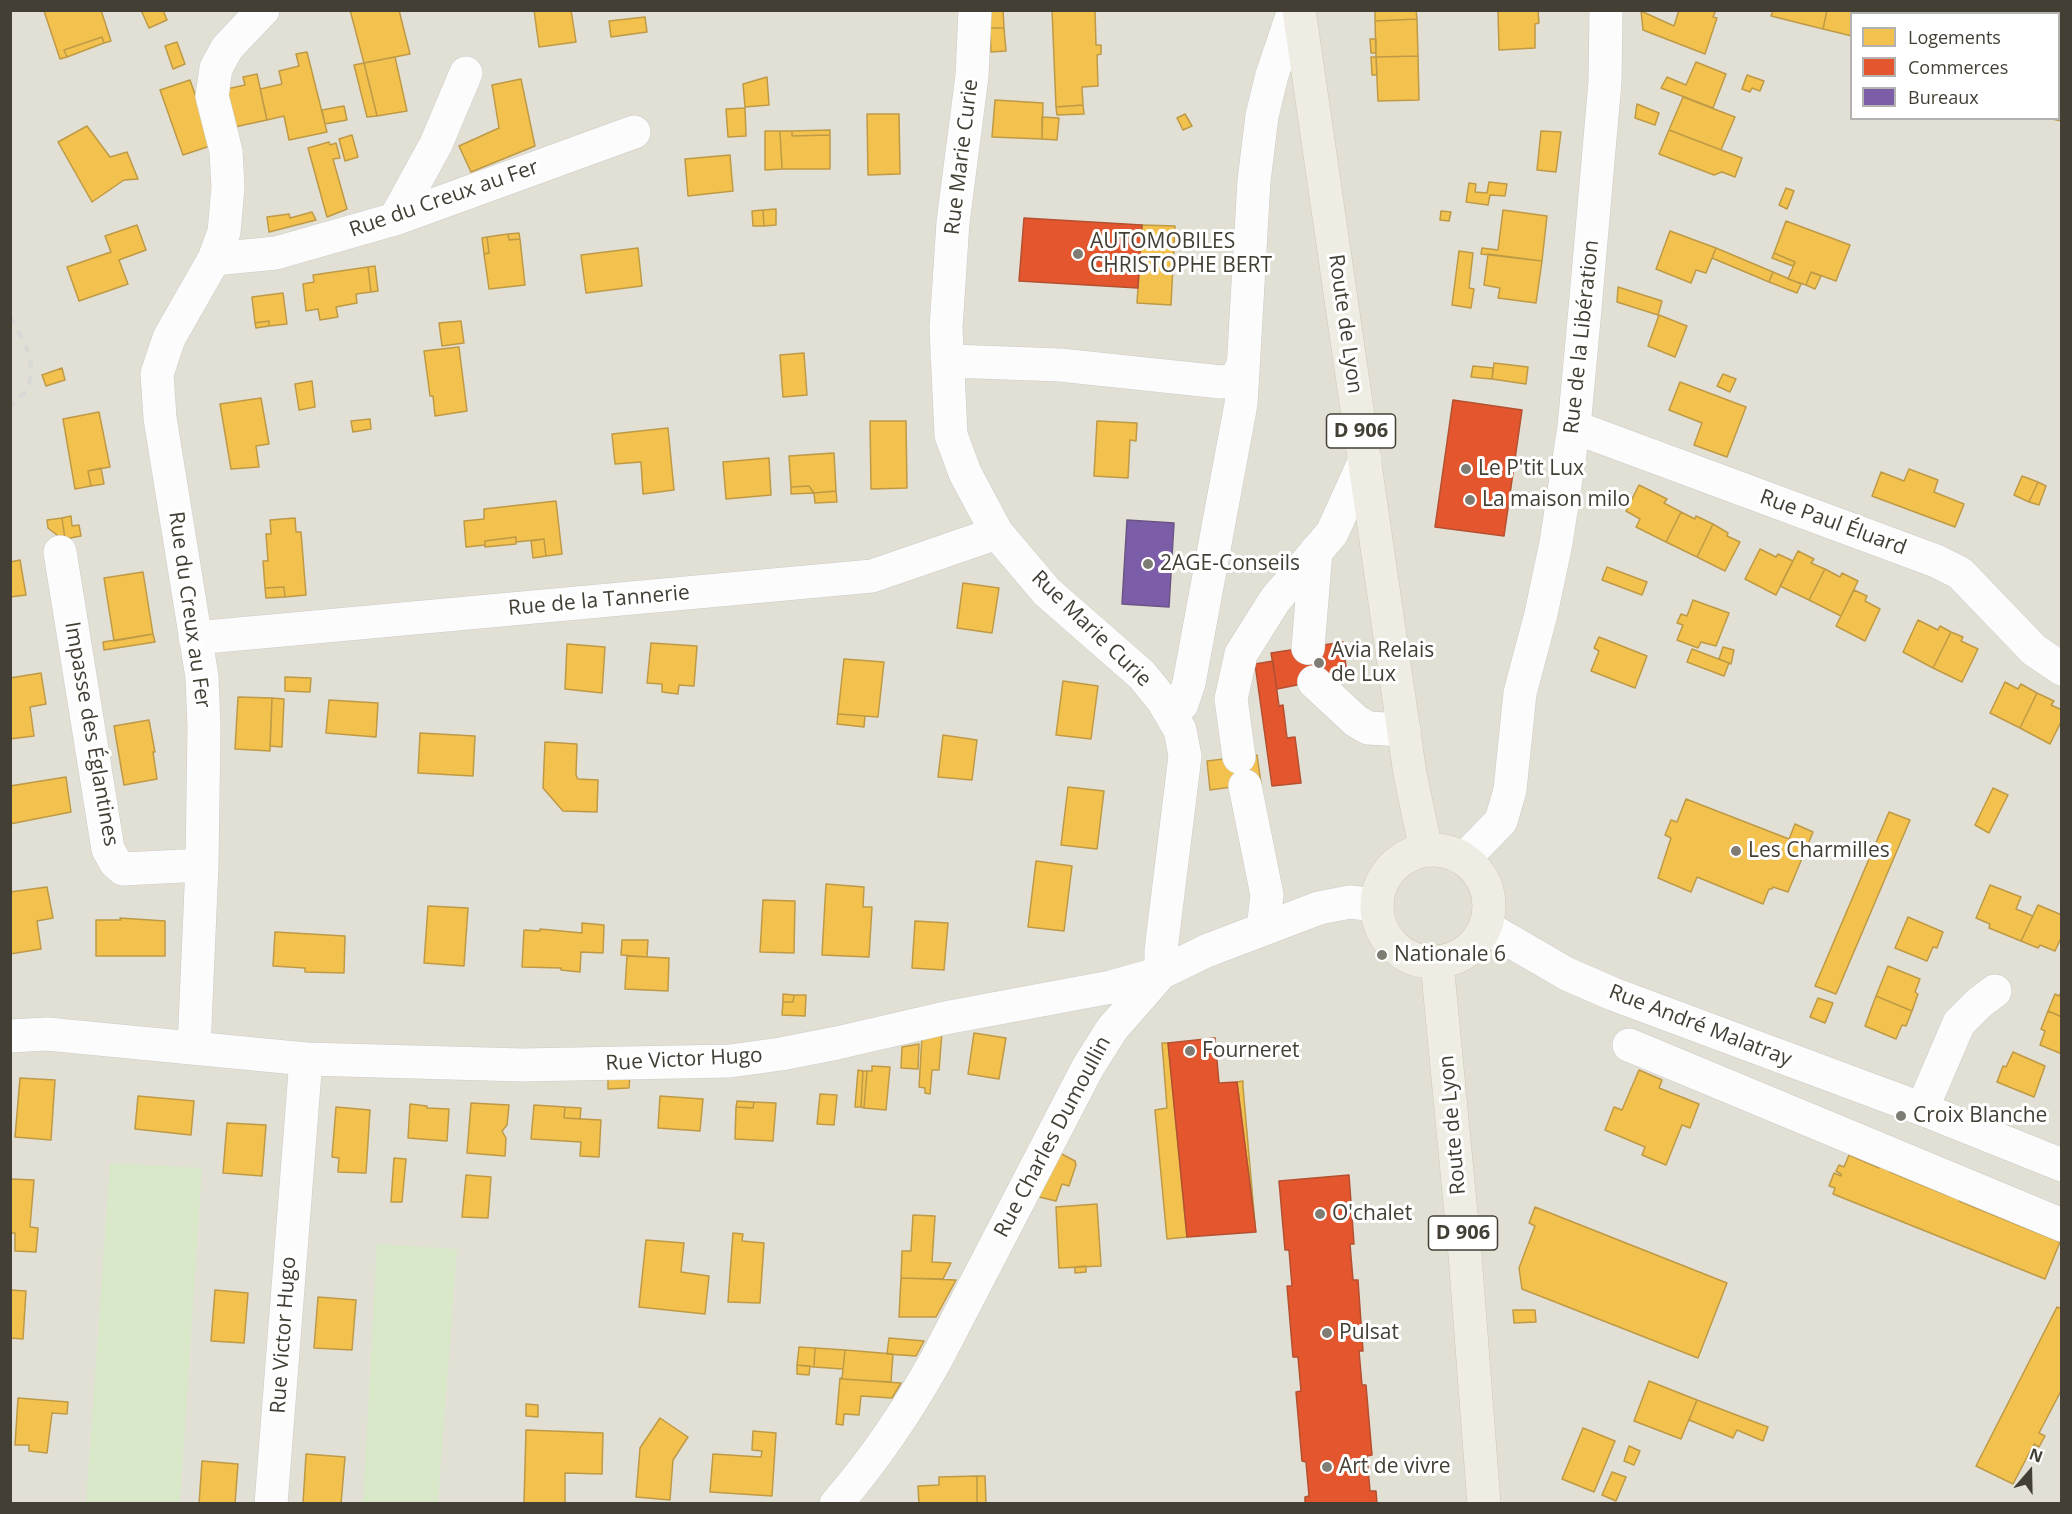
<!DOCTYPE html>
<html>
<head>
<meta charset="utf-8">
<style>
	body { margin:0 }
	#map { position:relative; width:2072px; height:1514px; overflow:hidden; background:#eeede8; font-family:"Open Sans",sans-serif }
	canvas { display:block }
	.frame { position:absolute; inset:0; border:12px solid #433f35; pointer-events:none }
	.legend { position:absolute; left:1850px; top:12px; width:210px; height:108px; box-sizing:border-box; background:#fff; border:2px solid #b4b2ae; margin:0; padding:8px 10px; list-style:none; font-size:18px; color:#433f35 }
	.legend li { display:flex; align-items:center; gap:12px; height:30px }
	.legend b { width:30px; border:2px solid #b4b2ae }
	.north { position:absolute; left:2000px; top:1442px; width:60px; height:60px; -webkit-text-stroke:4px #fff; paint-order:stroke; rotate:20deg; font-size:16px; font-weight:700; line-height:24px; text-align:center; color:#433f35 }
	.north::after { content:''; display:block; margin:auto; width:21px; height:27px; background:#433f35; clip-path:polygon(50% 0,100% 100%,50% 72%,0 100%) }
</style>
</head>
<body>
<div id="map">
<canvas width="2072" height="1514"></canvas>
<div class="frame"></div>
<ul class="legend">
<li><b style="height:16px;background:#f2c14e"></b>Logements</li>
<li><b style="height:16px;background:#e4572e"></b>Commerces</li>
<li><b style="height:16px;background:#7b5ea7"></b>Bureaux</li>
</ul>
<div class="north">N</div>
</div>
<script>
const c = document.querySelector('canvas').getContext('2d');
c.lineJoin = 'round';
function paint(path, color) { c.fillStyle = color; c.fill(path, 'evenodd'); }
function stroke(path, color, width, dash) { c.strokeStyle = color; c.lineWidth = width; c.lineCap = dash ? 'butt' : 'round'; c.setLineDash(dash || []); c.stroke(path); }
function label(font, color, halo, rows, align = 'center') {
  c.font = font + ' "Open Sans",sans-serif'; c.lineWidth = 6; c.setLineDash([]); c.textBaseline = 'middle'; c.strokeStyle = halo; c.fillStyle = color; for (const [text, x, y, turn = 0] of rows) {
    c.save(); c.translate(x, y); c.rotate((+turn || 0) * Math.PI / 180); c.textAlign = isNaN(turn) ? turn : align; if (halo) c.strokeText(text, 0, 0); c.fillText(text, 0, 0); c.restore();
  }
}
paint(new Path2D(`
	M11,11H2061V1503H11ZM1852,14H2058V118H1852Z`), '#e2dfd5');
paint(new Path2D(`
	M110,1163L202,1168L180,1503H86Z
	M377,1244L457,1249L438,1503H363Z`), '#d9e8c9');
const homes = new Path2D(`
	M101,10L111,41L104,43L102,37L64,50L67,57L60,59L44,11Z
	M141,10H163L167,20L149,28Z
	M399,10L410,54L364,63L350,10Z
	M534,10H571L576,42L539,47Z
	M989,10H1003L1004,28H990Z
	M1052,10H1095L1096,45H1101V54L1097,55L1098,86L1082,87L1083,105L1056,107Z
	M1375,10H1416L1417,19L1375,21Z
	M1498,10H1538L1539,23L1535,24V48L1499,50Z
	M1679,10H1716L1713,17L1717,18L1705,54L1643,30L1641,11L1674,26Z
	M1773,10H1827L1823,29L1771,16Z
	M1827,10H1878L1890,14H1852V36L1823,29Z
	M645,17L647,32L611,37L609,21Z
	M1417,19L1418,56L1376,57L1375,21Z
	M990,28H1004L1006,51L991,52Z
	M102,37L104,43L67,57L64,50Z
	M1370,39H1376V53H1371Z
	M177,42L185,64L173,69L165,46Z
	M307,52L327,132L289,140L284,116L267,120L260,89L282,84L279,71L299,66L296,54Z
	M1418,56L1419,100L1378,101L1376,57Z
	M395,57L407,111L377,116L364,63Z
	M1371,57H1376L1377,75H1372Z
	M1696,62L1726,74L1713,108L1661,88L1667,77L1686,85Z
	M364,63L370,87L377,116L367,117L354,65Z
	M257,74L267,120L230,128L222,90L245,85L243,77Z
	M1747,75L1764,81L1760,91L1752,88L1750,92L1742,89Z
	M767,77L769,105L745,107L743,84Z
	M521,79L535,146L471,172L459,146L499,128L492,85Z
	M190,80L213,145L183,155L160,90Z
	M2058,93L2062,94V121L2052,119L2058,118Z
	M1683,97L1735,117L1721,150L1669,130Z
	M995,100L1043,103L1042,139L992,137Z
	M1637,104L1659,113L1655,125L1635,118Z
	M1083,105L1084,114L1057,115L1056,107Z
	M344,106L347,120L325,124L322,110Z
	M745,108L746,136L728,137L726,109Z
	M867,114H899L900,174L868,175Z
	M1185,114L1192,126L1183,130L1177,118Z
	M1042,117L1059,118L1057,140L1042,139Z
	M87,126L110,157L127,152L138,179L124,180L92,202L58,142Z
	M830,130V135L792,136V131Z
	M1669,130L1742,158L1735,177L1722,172L1714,175L1659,154Z
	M765,131H780L782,169L765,170Z
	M780,131H792V136L830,135V169H782Z
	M1541,131L1561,132L1556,172L1537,170Z
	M352,135L358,157L345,161L339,139Z
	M329,142L330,145L336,143L340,158L333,159L347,209L327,217L308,148Z
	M730,155L733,191L688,196L685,159Z
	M1489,182L1507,184L1505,196L1490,195L1488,205L1466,202L1469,183L1476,184L1475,192L1487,193Z
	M1786,188L1794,191L1787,209L1779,205Z
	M776,209V225L764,226L763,210Z
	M763,210L764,226H753L752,211Z
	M1503,210L1547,216L1542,261L1481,254L1482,248L1498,250Z
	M1441,211L1451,212L1449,221L1440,220Z
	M312,212L316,220L269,232L267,217L289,214L290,218Z
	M1786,221L1850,245L1836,281L1811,272L1806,285L1788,279L1795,262L1774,253Z
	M137,225L146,250L119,260L128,284L79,301L67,267L111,252L105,236Z
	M1142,225L1175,226L1171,305L1137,303Z
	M1670,231L1716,248L1706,273L1696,270L1691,283L1656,269Z
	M519,233L520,239L509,240L508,234Z
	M508,234L509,240L520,239L525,285L489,289L484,254L489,253L487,237Z
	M487,237L489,253L484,254L482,238Z
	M638,248L642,286L586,293L581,255Z
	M1716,248L1773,272L1769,282L1712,258Z
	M1459,251L1473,253L1469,288L1474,289L1471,308L1452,305Z
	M1774,253L1795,262L1793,266L1772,258Z
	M1488,254L1542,261L1536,303L1498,298L1500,288L1484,285Z
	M375,266L378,291L371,292L368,267Z
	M368,267L371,292L356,294L357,303L336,307L338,317L320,320L318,309L306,311L303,284L314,282L313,275Z
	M1773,272L1801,284L1797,293L1769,282Z
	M1811,272L1821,276L1815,289L1806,285Z
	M1618,287L1662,301L1658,315L1617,302Z
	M283,293L287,324L269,326V321L255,323L252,297Z
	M1659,315L1687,326L1675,357L1648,346Z
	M269,321V326L256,328L255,323Z
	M461,321L464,343L442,346L439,323Z
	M459,347L467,411L435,416L433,396H430L424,351Z
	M804,353L807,395L783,397L780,355Z
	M1494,363L1528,367L1526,384L1492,379Z
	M1473,366L1493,368L1492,379L1471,377Z
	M62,368L65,380L46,386L42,375Z
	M1723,374L1736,379L1730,392L1717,386Z
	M312,381L315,407L299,410L295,384Z
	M1680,382L1746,407L1727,457L1694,445L1702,423L1669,410Z
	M261,398L269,444L256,446L259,467L231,469L220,404Z
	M99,412L110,467L88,471L91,486L75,489L63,419Z
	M370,419L371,429L353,432L351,421Z
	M870,421H906L907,488L871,489Z
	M1097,421L1137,423L1136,441L1130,440L1128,478L1094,476Z
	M668,428L674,490L643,494L641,462L615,464L612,434Z
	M834,453L836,491L814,493L809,486L791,487L789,456Z
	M769,458L771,495L726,499L723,462Z
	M101,468L104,484L91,486L88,471Z
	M1909,469L1938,480L1934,492L1964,504L1955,527L1872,496L1881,472L1904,481Z
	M2022,476L2038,482L2029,502L2014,495Z
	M2038,482L2046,486L2039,505L2029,502Z
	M1639,485L1667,499L1664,503L1681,512L1666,542L1636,527L1640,519L1626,511Z
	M809,486L814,493L791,494V487Z
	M836,491L837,502L815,503L814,493Z
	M556,501L562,554L546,556L544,539L516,542V537L485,541V545L466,547L464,521L484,519V509Z
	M1681,512L1695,519L1696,516L1713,524L1697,557L1666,542Z
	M71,516L72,526L79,525L81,536L65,539L62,518Z
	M62,518L65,539H62L48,528L47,520Z
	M295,518L296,532H301L306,595L285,597L284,587L265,588L263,561H268L266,534H271L270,520Z
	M1713,524L1728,533L1727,536L1740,542L1725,571L1697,557Z
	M516,537V544L485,547V541Z
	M544,539L546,556L533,558L531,541Z
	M1760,549L1776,557L1778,554L1793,561L1776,595L1745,579Z
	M1798,551L1814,559L1811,563L1825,569L1809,600L1780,586Z
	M20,560L26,595L10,597V562Z
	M1607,567L1647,582L1642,595L1602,580Z
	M1825,569L1840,577L1842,573L1858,581L1841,616L1809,600Z
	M143,572L153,634L114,641L104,578Z
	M963,583L999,588L992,633L957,628Z
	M284,587L285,597L266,598L265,588Z
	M1854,590L1867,596L1865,601L1880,609L1865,641L1836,626Z
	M1693,600L1729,613L1716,646L1701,642L1698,648L1677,640L1683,625L1677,623L1681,614L1687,616Z
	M1918,620L1938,630L1940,626L1951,632L1933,668L1903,652Z
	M1951,632L1963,637L1961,641L1978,649L1962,682L1933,668Z
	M153,634L155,642L104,650L103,642Z
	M1599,637L1647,656L1635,688L1591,671L1599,651L1594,648Z
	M651,643L697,646L694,686L679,685L678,694L662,692V684L647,683Z
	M567,644L605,647L602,693L565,689Z
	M1723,647L1734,650L1731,664L1719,659Z
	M1692,649L1729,663L1724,676L1687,662Z
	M844,659L884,662L878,717L838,714Z
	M41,673L46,704L30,707L34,736L10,739V678Z
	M285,677L311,678L310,692L285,691Z
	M1063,681L1098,686L1091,739L1056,735Z
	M2005,682L2018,689L2021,684L2037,693L2020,728L1990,713Z
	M2037,693L2054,701L2051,705L2062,710V720L2050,744L2020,728Z
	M238,697L272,698L270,751L235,749Z
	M272,698L284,699L282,747L270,746Z
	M329,700L378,703L376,737L326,733Z
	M838,714L865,716L864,727L837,724Z
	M149,720L155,752H153L157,779L124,785L114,726Z
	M420,733L475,736L473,776L418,773Z
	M943,735L977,740L972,780L938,777Z
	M545,742L577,744L576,775L578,779L598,780L597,812L563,811L543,788Z
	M1257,755L1261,783L1210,790L1207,761Z
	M66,777L71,812L10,824V786Z
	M1068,787L1104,791L1097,849L1061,845Z
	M1993,788L2008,795L1989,833L1975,825Z
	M1686,799L1789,839L1795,824L1813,832L1788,892L1773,887L1772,889H1769L1763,904L1697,877L1691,892L1658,878L1671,838L1665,835L1671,820L1677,822Z
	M1889,812L1910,820L1836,994L1815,986Z
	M1036,861L1072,866L1064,931L1028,927Z
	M826,884L864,887L863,907H872L869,957L822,955Z
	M1990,885L2021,897L2016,909L2033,916L2021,941L1989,928L1990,924L1976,918Z
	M47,887L53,918L37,921L41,949L10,954V892Z
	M763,900L795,901L794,953L760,952Z
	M2038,905L2062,915V936L2055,951L2040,945L2038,948L2021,941Z
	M428,906L468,908L464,966L424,963Z
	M1908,917L1943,932L1937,948L1933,947L1927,961L1895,948Z
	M120,918L165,921V956H96V920H121Z
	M915,921L948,923L944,970L912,968Z
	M582,923L604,925L603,953L581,952L580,972L561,970V968L522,967L524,930L540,931V929L582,933Z
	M275,932L345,936L344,973L305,972V968L273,966Z
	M622,940H648L647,957L621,955Z
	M627,956L669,958L668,991L625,989Z
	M1888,966L1920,979L1915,992L1918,994L1912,1011L1876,996Z
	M2062,990V1017L2048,1011L2055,994L2059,996Z
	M783,994L794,995L793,1002H783Z
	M794,995H806L805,1016L782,1015L783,1002H793Z
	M1876,996L1912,1011L1906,1026L1902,1025L1896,1039L1865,1026Z
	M1818,998L1833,1003L1825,1023L1810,1017Z
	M2048,1011L2062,1017V1054L2040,1045L2045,1031L2041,1029Z
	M942,1032L939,1070H932L930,1094L925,1093V1088L919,1087L922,1037Z
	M974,1033L1006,1038L999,1079L968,1074Z
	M1162,1043H1168L1187,1237L1167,1239L1155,1110L1167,1108Z
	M919,1044L918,1069L901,1068L902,1047Z
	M2013,1052L2045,1066L2034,1097L1997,1082L2003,1066L2006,1067Z
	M872,1066L890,1067L886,1110L864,1108L867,1071H872Z
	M858,1070L863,1071L861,1107H855Z
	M1639,1070L1662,1080L1659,1088L1699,1104L1690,1128L1682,1125L1666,1165L1642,1155L1645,1147L1605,1130L1614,1107L1622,1110Z
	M863,1071H867L864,1108L861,1107Z
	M608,1075H630L629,1088L608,1089Z
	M20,1078L55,1080L51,1140L15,1137Z
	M1243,1081V1087L1255,1224L1237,1082Z
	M820,1094L837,1095L834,1125L817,1124Z
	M138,1096L194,1101L191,1135L135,1129Z
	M660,1096L703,1099L700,1131L658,1128Z
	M737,1101L754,1102L753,1108L736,1107Z
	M754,1102L776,1103L773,1141L735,1139L736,1107L753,1108Z
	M471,1103L509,1105L507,1125L502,1131L506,1138L505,1156L467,1153Z
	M410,1104L427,1106V1108L449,1109L447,1141L408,1138Z
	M534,1105L565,1107L564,1118L601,1120L599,1157L580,1156L581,1142L531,1139Z
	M336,1107L370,1110L366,1173L338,1172L339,1158L332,1157Z
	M565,1107L581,1108L580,1119L564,1118Z
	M227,1123L266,1125L262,1176L223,1173Z
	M1058,1152L1075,1161L1076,1165L1069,1186L1062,1184L1056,1201L1035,1196Z
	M1849,1155L1879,1168L1882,1161L1893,1165L1890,1172L1949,1196L1951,1189L1962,1194L1959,1201L2060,1242L2045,1279L1833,1194L1835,1188L1829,1186L1834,1173L1841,1176V1174L1836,1171L1839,1165L1844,1167Z
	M394,1158L406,1159L402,1202H391Z
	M466,1175L491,1177L488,1218L462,1217Z
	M10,1179L34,1180L30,1227L38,1228L36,1252L15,1251V1233H10Z
	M1097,1204L1101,1266L1059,1268L1056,1207Z
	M1535,1207L1727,1283L1698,1358L1522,1289L1519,1268L1535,1226L1529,1223Z
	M913,1215L935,1216L932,1262L951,1263L943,1279L901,1278L902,1251H911Z
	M733,1233L743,1234L742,1241L764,1243L760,1303L728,1302Z
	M646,1240L684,1243L681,1272L709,1276L705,1314L639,1307Z
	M1086,1266V1272L1075,1273V1267Z
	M901,1278L931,1279L956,1280L936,1317H899Z
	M10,1290L26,1291L23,1339L10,1338Z
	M215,1290L248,1293L244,1343L211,1341Z
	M318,1297L356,1300L352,1350L314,1348Z
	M2057,1307L2062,1309V1389L2039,1433L2045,1436L2039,1447L2034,1444L2013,1484L1976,1466Z
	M1513,1310H1535L1536,1322L1514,1323Z
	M889,1338L924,1341L916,1356L887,1354Z
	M799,1347L815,1348L814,1367L797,1365Z
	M815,1348L845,1350L843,1369L814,1367Z
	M845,1350L893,1354L891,1382L842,1379Z
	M797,1365L810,1366L809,1375L797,1374Z
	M840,1378L842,1379L901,1383L892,1398L861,1396L859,1415L844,1414L843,1425L836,1424Z
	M1649,1381L1697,1400L1681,1439L1634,1421Z
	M18,1398L68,1402L67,1414L52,1413L47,1453L29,1451V1445H15Z
	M1697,1400L1768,1427L1763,1441L1737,1430L1733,1438L1689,1420Z
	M526,1404L538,1405V1417L526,1416Z
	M660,1418L688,1437L673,1460L670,1500L636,1497L640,1448Z
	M1583,1428L1615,1441L1594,1492L1562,1479Z
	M526,1430L603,1433L602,1474L565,1473V1504L524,1503Z
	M753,1431L776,1433L772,1496L710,1492L713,1454L761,1457L762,1451L752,1450Z
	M1629,1446L1640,1451L1634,1465L1624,1461Z
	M306,1454L345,1457L341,1504H303Z
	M202,1461L238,1464L235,1504H199Z
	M1612,1472L1626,1477L1616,1501L1602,1495Z
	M977,1476H985L986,1504H977Z
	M977,1476V1504H919L918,1486L939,1485V1477Z`);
paint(homes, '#f2c14e');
stroke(homes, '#be9a46', 1.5);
const shops = new Path2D(`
	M1024,218L1142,225L1138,288L1019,281Z
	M1453,400L1522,410L1504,536L1435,527Z
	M1343,642L1347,675L1277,689L1271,653Z
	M1273,661L1279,706L1283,705L1287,738L1295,737L1301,783L1272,786L1255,664Z
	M1215,1038L1219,1083L1237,1082L1256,1232L1187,1237L1168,1043Z
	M1349,1175L1354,1244H1350L1353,1280H1358L1363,1351H1359L1362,1385H1366L1372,1455L1367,1456L1370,1491H1376L1377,1504H1305V1497L1309,1496L1306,1462L1302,1461L1296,1392L1301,1391L1298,1357H1293L1287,1286H1292L1289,1250H1285L1279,1181Z`);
paint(shops, '#e4572e');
stroke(shops, '#b45030', 1.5);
const offices = new Path2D(`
	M1127,520L1174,523L1169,607L1122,604Z`);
paint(offices, '#7b5ea7');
stroke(offices, '#6a5585', 1.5);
const minor = new Path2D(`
	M975,10L972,76L953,222L946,328L951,435L965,473L997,533L1047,592L1142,675L1163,701L1180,730L1185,756L1161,950V973
	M395,219L436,144L466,73
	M214,259L276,253L395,219L634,132
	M947,358L951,361L1060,365L1221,382L1235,380L1243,365
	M1574,427L1936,561L1960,573L2034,650L2062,669
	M60,552L108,849L115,862L123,869L202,865
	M195,638L872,576L997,533
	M1308,648L1316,551
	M1314,682L1356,721L1368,728L1404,730
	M1172,716L1182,704L1189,683L1241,404L1254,181L1262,116L1272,75L1294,10
	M1239,757L1231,699L1241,654L1275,600L1332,533L1365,460
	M1245,786L1267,895L1263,929
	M1464,859L1501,821L1510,790L1520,693L1541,614L1556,543L1574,427L1585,309L1605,82L1606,10
	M1486,927L1567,974L1613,994L1922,1109L2062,1165
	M10,1036L47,1034L306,1059L522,1065L730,1061L781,1054L837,1043L945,1018L1111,987L1161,973
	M1629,1045L2062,1225
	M194,1048L202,865L204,727L202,677L160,418L157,374L169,338L214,259L224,232L228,187L226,151L212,96L216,68L227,48L263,10
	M1922,1109L1959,1023L1979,1003L1995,991
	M271,1504L306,1059
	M836,1504C876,1458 908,1410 937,1358L1088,1067L1112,1029L1161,973L1206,951L1319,908L1350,902L1376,905`);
const major = new Path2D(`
	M1299,10L1410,774L1426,850
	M1377 906a56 56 0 1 1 112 0a56 56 0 1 1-112 0Z
	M1437,963L1465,1255L1484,1504`);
stroke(minor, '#cccbc5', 34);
stroke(major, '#cfcab6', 34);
stroke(minor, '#fcfcfc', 33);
stroke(major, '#efede3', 33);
stroke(new Path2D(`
	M10,317C23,338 41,369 24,393C19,398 17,403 10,406`), '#d8d8d7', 4.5, [8, 8]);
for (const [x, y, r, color] of [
	[1078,254,6,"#7f7c74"],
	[1466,469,6,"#7f7c74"],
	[1470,500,6,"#7f7c74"],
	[1148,564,6,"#7f7c74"],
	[1319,663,6,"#7f7c74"],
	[1736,851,6,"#7f7c74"],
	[1382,955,6,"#7f7c74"],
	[1190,1051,6,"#7f7c74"],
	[1901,1116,6,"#7f7c74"],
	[1320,1214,6,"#7f7c74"],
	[1327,1333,6,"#7f7c74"],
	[1327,1467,6,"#7f7c74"]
]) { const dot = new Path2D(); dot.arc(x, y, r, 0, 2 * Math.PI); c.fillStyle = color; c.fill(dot); stroke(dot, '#fff', 2); }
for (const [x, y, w] of [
	[1361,431,69],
	[1463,1233,69]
]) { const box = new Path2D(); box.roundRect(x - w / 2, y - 17, w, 34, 4.5); c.fillStyle = '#fff'; c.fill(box); stroke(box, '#433f35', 1.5); }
label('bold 20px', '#433f35', null, [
	["D 906",1361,431],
	["D 906",1463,1233]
]);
label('21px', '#433f35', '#fff', [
	["Rue Marie Curie",962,157,-83],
	["Rue du Creux au Fer",444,199,-19],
	["Route de Lyon",1345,324,82],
	["Rue de la Libération",1582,337,-84],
	["Rue Paul Éluard",1833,523,20],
	["Rue de la Tannerie",599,601,-5],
	["Rue du Creux au Fer",189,610,82],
	["Rue Marie Curie",1091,629,44],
	["Impasse des Églantines",91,734,80],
	["Rue André Malatray",1700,1026,21],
	["Rue Victor Hugo",684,1060,-3],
	["Route de Lyon",1453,1125,-95],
	["Rue Charles Dumoullin",1053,1137,-62],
	["Rue Victor Hugo",284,1335,-86]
]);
label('21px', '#433f35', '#fff', [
	["AUTOMOBILES",1090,242],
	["CHRISTOPHE BERT",1090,266],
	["Le P'tit Lux",1478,469],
	["La maison milo",1482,500],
	["2AGE-Conseils",1160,564],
	["Avia Relais",1331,651],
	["de Lux",1331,675],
	["Les Charmilles",1748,851],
	["Nationale 6",1394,955],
	["Fourneret",1202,1051],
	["Croix Blanche",1913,1116],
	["O'chalet",1332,1214],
	["Pulsat",1339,1333],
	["Art de vivre",1339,1467]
], 'left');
</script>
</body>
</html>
